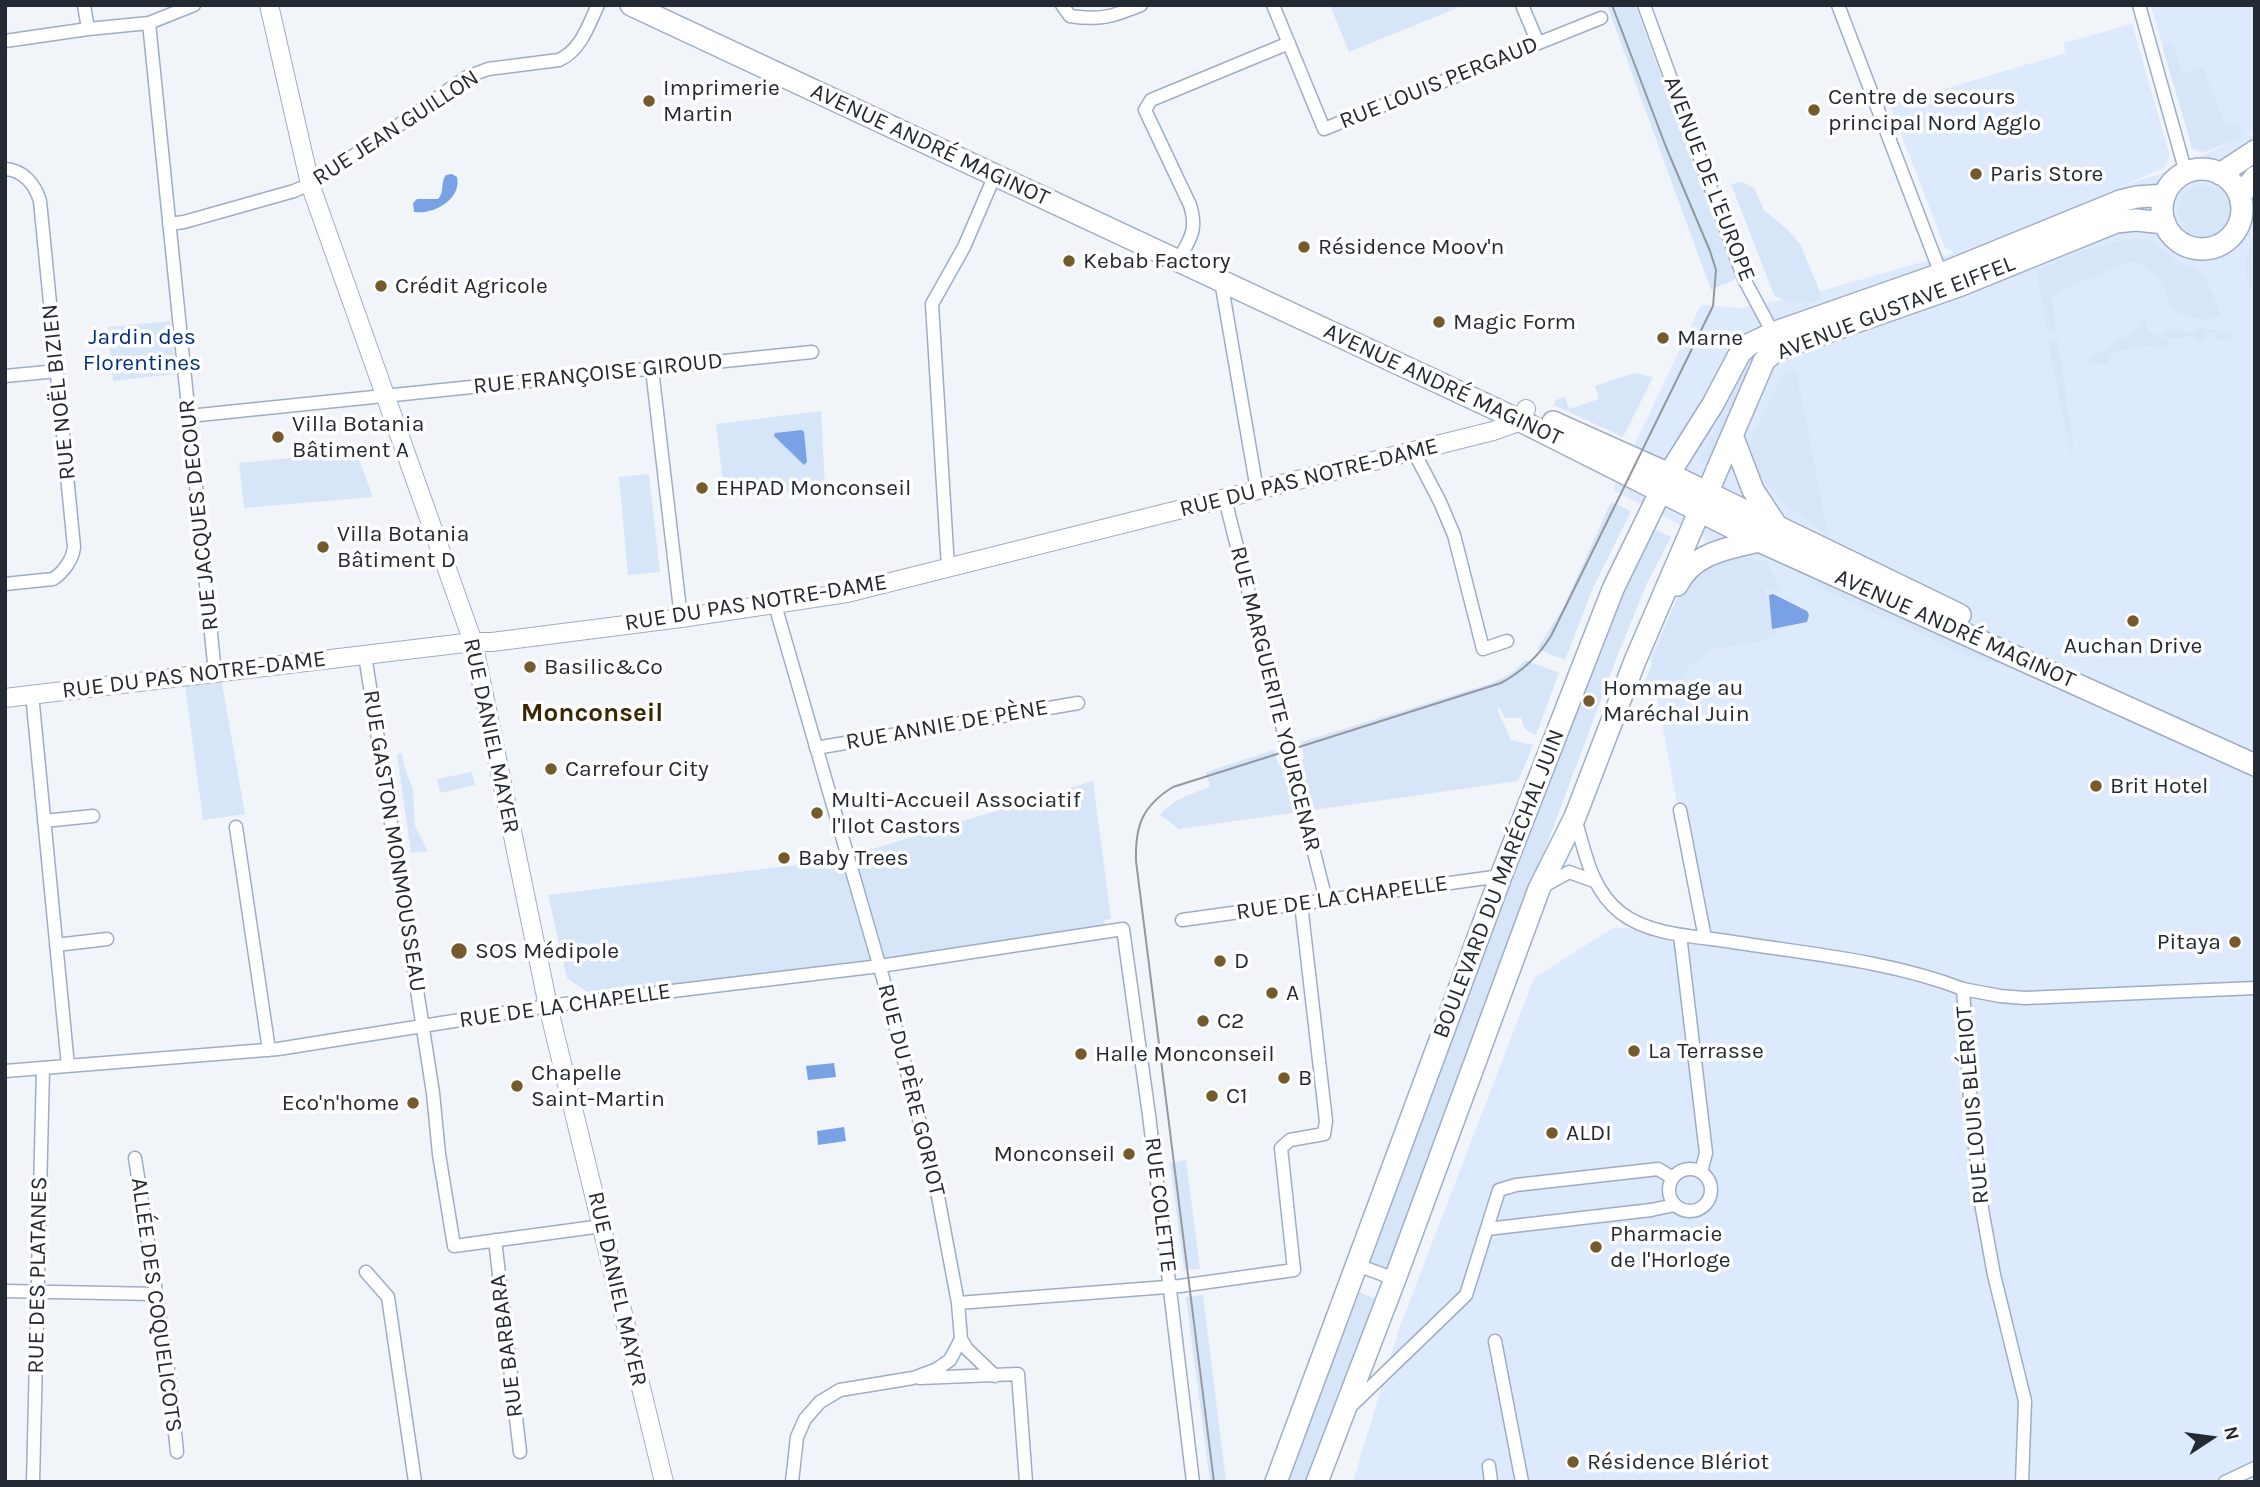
<!DOCTYPE html>
<html>
<head>
<meta charset="utf-8">
<style>
	body { margin:0 }
	#map { position:relative; width:2260px; height:1487px; overflow:hidden; background:#f1f5fa; font-family:Karla,sans-serif }
	canvas { display:block }
	.frame { position:absolute; inset:0; border:7px solid #242a33; pointer-events:none }
	.north { position:absolute; left:2176px; top:1403px; width:70px; height:70px; -webkit-text-stroke:5px #fff; paint-order:stroke; rotate:77deg; font-size:19px; font-weight:700; line-height:28px; text-align:center; color:#242a33 }
	.north::after { content:''; display:block; margin:auto; width:24px; height:32px; background:#242a33; clip-path:polygon(50% 0,100% 100%,50% 72%,0 100%) }
</style>
</head>
<body>
<div id="map">
<canvas width="2260" height="1487"></canvas>
<div class="frame"></div>
<div class="north">N</div>
</div>
<script>
const c = document.querySelector('canvas').getContext('2d');
c.lineJoin = 'round';
function paint(path, color) { c.fillStyle = color; c.fill(path, 'evenodd'); }
function stroke(path, color, width, dash) { c.strokeStyle = color; c.lineWidth = width; c.lineCap = dash ? 'butt' : 'round'; c.setLineDash(dash || []); c.stroke(path); }
function label(font, color, halo, rows, align = 'center') {
  c.font = font + ' Karla,sans-serif'; c.lineWidth = 7; c.setLineDash([]); c.textBaseline = 'middle'; c.strokeStyle = halo; c.fillStyle = color; for (const [text, x, y, turn = 0] of rows) {
    c.save(); c.translate(x, y); c.rotate((+turn || 0) * Math.PI / 180); c.textAlign = isNaN(turn) ? turn : align; if (halo) c.strokeText(text, 0, 0); c.fillText(text, 0, 0); c.restore();
  }
}
paint(new Path2D(`
	M2151,5H2255V132L2246,136L2255,134V1482H1353L1399,1329L1534,978L1613,928L1700,929L1650,658L1680,592L1714,558L1702,536L1613,490L1701,305L1740,308L1807,295L1954,253L1945,248L1890,105L2066,53L2064,43L2132,24L2170,157L2164,168L2122,186L2174,169L2229,143L2203,153L2192,149Z`), '#dde9fc');
paint(new Path2D(`
	M1330,5H1464L1349,52Z
	M1607,5H1635L1736,279L1711,290Z
	M2171,41L2183,73L2202,67L2226,127L2237,123L2243,137L2205,151L2193,148L2163,50Z
	M1743,182L1754,188L1764,210L1787,229L1800,244L1823,299C1804,304 1792,306 1774,295L1731,184Z
	M2178 211a26 26 0 1 1 52 0a26 26 0 1 1-52 0Z
	M2134,238C2159,238 2162,254 2182,263C2189,266 2195,268 2201,274C2210,284 2215,301 2220,314C2218,315 2213,319 2210,319C2199,321 2175,315 2169,304C2167,301 2167,297 2166,293C2160,276 2147,264 2129,262L2058,291L2052,298L2056,328L2055,331L2048,332L2036,270L2084,250Z
	M2255,239V253L2250,255L2255,275V293C2242,276 2243,257 2255,239Z
	M2145,315L2148,331L2171,342L2167,347L2159,349L2152,345L2113,352L2106,364L2087,365L2089,359L2139,328Z
	M170,321L176,374L113,381L108,327Z
	M2199,327L2230,333L2232,338L2215,341L2214,332L2204,333L2205,343L2192,336L2170,339L2161,333L2175,330L2192,333Z
	M2058,339L2073,442L2071,455L2048,342L2050,340Z
	M1748,369H1751L1709,464L1700,460L1745,370Z
	M1796,369L1828,535C1796,511 1748,485 1751,439L1782,375Z
	M1634,373L1653,377L1623,437L1554,405L1556,400L1565,397L1569,409L1599,399L1595,386Z
	M821,411L825,487L725,499L716,424Z
	M356,452L373,497L244,508L239,463Z
	M649,474L660,572L628,575L619,477Z
	M1611,502L1631,511L1593,588L1565,660L1537,649L1563,608Z
	M1653,528L1671,537L1647,583L1617,657L1388,1269L1367,1262L1605,625Z
	M1739,557L1766,561L1783,594L1763,586L1778,634L1757,642L1711,649L1691,664L1665,696L1640,695L1681,587L1699,570L1722,560Z
	M1819,579L2018,666L2016,670L1967,655L1815,586Z
	M1526,660L1559,673L1536,735L1525,729L1521,718H1505L1500,708L1497,709L1511,740L1533,745L1518,781L1179,829L1160,815C1173,799 1191,794 1210,787L1206,772L1274,750L1279,766L1304,759L1301,742L1489,684L1510,674Z
	M221,678L245,814L203,820L185,685Z
	M402,753L404,766L413,789L415,826L428,851L411,853L397,754Z
	M472,772L475,785L440,793L437,779Z
	M1093,781L1111,919L1104,920L1105,926L855,963L612,992L611,989L587,992L567,978L548,895L837,860Z
	M1186,1160L1200,1269L1184,1270L1170,1163Z
	M1356,1291L1376,1299L1308,1482H1285Z
	M1203,1295L1226,1482H1210L1186,1297Z`), '#d7e5f9');
paint(new Path2D(`
	M452,174L457,177C462,199 434,215 414,212L413,203L417,199H438C445,192 440,182 446,175Z
	M802,430L804,432L807,462L804,465L774,436L775,433Z
	M1773,594L1807,611L1809,615L1807,622L1772,629L1769,595Z
	M834,1063L836,1077L808,1080L806,1066Z
	M844,1127L846,1141L818,1145L817,1131Z`), '#79a2e5');
const street = new Path2D(`
	M84,5L88,29
	M1062,5L1070,16C1100,21 1114,16 1141,5
	M1273,5L1324,129L1601,18
	M1522,5L1538,43
	M1644,5L1744,279L1773,333L1774,339
	M1838,5L1941,274
	M2139,5L2186,173
	M149,23L215,673
	M5,41L88,29L149,23L194,5
	M5,169C23,170 35,184 40,201L74,547C73,559 63,573 53,579L5,584
	M169,224L184,222L294,191L310,184L382,137L467,77L488,69L559,60C581,50 588,26 598,5
	M1178,261C1190,239 1198,230 1190,205L1145,110L1151,100L1289,43
	M1221,281L1257,490
	M652,369L681,618
	M5,376L57,371
	M189,416L812,352
	M1414,452L1440,502L1454,535L1483,649L1507,641
	M1225,499L1326,900
	M948,568L932,304L964,247L995,175
	M775,605L883,978L936,1186L958,1303L961,1339L950,1360L937,1369L913,1378L840,1390L820,1402L805,1419L797,1437L792,1482
	M365,655L433,1093L439,1154L454,1246L602,1226
	M32,694L68,1066
	M816,748L1078,703
	M1680,810L1705,938
	M1575,818C1585,852 1591,890 1621,913C1651,936 1697,936 1733,942C1810,954 1891,961 1963,989L1971,1113L1982,1209L1994,1275L2025,1401L2022,1482
	M44,821L93,816
	M236,827L269,1050
	M1544,886L1569,872L1594,881
	M1182,920L1501,876
	M1680,935L1706,1153L1701,1172
	M56,945L107,939
	M1963,989L2000,996L2025,998L2255,988
	M5,1071L278,1049L548,1006L880,966L1123,929L1149,1115L1193,1482
	M135,1158L169,1376L177,1452
	M1669 1190a21 21 0 1 1 42 0a21 21 0 1 1-42 0Z
	M1487,1229L1651,1210L1675,1205
	M495,1240L520,1452
	M1357,1265L1395,1279
	M366,1272L388,1297L415,1482
	M5,1291L156,1294
	M958,1303L1180,1286L1294,1270L1281,1148L1290,1140L1324,1134L1326,1121L1301,904
	M961,1339L967,1349L995,1376
	M1495,1341L1522,1482
	M920,1378L1018,1374L1026,1482
	M1349,1408L1466,1295L1499,1190L1516,1185L1658,1169L1673,1178
	M1489,1466L1491,1482
	M33,1482L43,1069
	M2225,1482L2255,1468`);
const secondary = new Path2D(`
	M269,5L310,184L473,642L548,1006L664,1482
	M5,698L473,642H492L681,618L847,593L1493,431L1521,421L1526,409`);
const primary = new Path2D(`
	M631,5L1521,421L1759,541L2255,765
	M2162 209a40 40 0 1 1 80 0a40 40 0 1 1-80 0Z
	M2220,174L2255,151
	M2240,196L2255,177
	M1553,422L1669,474L1960,615
	M1732,435L1753,490L1776,525
	M1677,585C1693,553 1726,549 1759,541
	M1276,1482L1501,876L1613,589L1669,474L1713,404L1740,353L1750,344L1773,333L1941,274L2120,201L2137,197L2165,195
	M1317,1482L1395,1279L1539,889L1575,817L1635,661L1764,361L1776,350L1961,285L2116,222L2136,220L2165,223`);
stroke(street, '#9eadc6', 15);
stroke(secondary, '#9eadc6', 20);
stroke(primary, '#9eadc6', 24);
stroke(street, '#fff', 12);
stroke(secondary, '#fff', 18);
stroke(primary, '#fff', 21);
stroke(new Path2D(`
	M1214,1482L1136,861C1135,826 1142,806 1173,787L1501,683C1523,671 1538,657 1551,636L1713,306L1716,270L1710,251L1666,147L1612,5`), '#93989f', 2);
for (const [x, y, r, color] of [
	[649,101,7,"#755a2c"],
	[1814,110,7,"#755a2c"],
	[1976,174,7,"#755a2c"],
	[1304,247,7,"#755a2c"],
	[1069,261,7,"#755a2c"],
	[381,286,7,"#755a2c"],
	[1439,322,7,"#755a2c"],
	[1663,338,7,"#755a2c"],
	[278,437,7,"#755a2c"],
	[702,488,7,"#755a2c"],
	[323,547,7,"#755a2c"],
	[2133,621,7,"#755a2c"],
	[530,667,7,"#755a2c"],
	[1589,701,7,"#755a2c"],
	[551,769,7,"#755a2c"],
	[2096,786,7,"#755a2c"],
	[817,813,7,"#755a2c"],
	[784,858,7,"#755a2c"],
	[2235,942,7,"#755a2c"],
	[459,951,9,"#755a2c"],
	[1220,961,7,"#755a2c"],
	[1272,993,7,"#755a2c"],
	[1203,1021,7,"#755a2c"],
	[1634,1051,7,"#755a2c"],
	[1081,1054,7,"#755a2c"],
	[1284,1078,7,"#755a2c"],
	[517,1086,7,"#755a2c"],
	[1212,1096,7,"#755a2c"],
	[413,1103,7,"#755a2c"],
	[1552,1133,7,"#755a2c"],
	[1129,1154,7,"#755a2c"],
	[1596,1247,7,"#755a2c"],
	[1573,1462,7,"#755a2c"]
]) { const dot = new Path2D(); dot.arc(x, y, r, 0, 2 * Math.PI); c.fillStyle = color; c.fill(dot); stroke(dot, '#fff', 2.5); }
label('23px', '#242a33', '#fff', [
	["RUE LOUIS PERGAUD",1439,83,-22],
	["RUE JEAN GUILLON",396,128,-33],
	["AVENUE ANDRÉ MAGINOT",930,145,25],
	["AVENUE DE L'EUROPE",1709,179,69],
	["AVENUE GUSTAVE EIFFEL",1896,308,-21],
	["RUE FRANÇOISE GIROUD",598,374,-6],
	["AVENUE ANDRÉ MAGINOT",1443,385,25],
	["RUE NOËL BIZIEN",59,392,-96],
	["RUE DU PAS NOTRE-DAME",1309,478,-14],
	["RUE JACQUES DECOUR",199,515,-96],
	["RUE DU PAS NOTRE-DAME",756,603,-9],
	["AVENUE ANDRÉ MAGINOT",1955,629,24],
	["RUE DU PAS NOTRE-DAME",194,675,-7],
	["RUE MARGUERITE YOURCENAR",1275,699,76],
	["RUE ANNIE DE PÈNE",947,725,-10],
	["RUE DANIEL MAYER",491,736,78],
	["RUE GASTON MONMOUSSEAU",394,841,81],
	["BOULEVARD DU MARÉCHAL JUIN",1499,884,-69],
	["RUE DE LA CHAPELLE",1342,898,-8],
	["RUE DE LA CHAPELLE",565,1006,-8],
	["RUE DU PÈRE GORIOT",911,1090,76],
	["RUE LOUIS BLÉRIOT",1973,1105,-95],
	["RUE COLETTE",1160,1205,83],
	["RUE DES PLATANES",38,1275,-89],
	["RUE DANIEL MAYER",617,1289,77],
	["ALLÉE DES COQUELICOTS",156,1305,82],
	["RUE BARBARA",507,1346,-97]
]);
label('23px', '#242a33', '#fff', [
	["Imprimerie",663,88],
	["Martin",663,114],
	["Centre de secours",1828,97],
	["principal Nord Agglo",1828,123],
	["Paris Store",1990,174],
	["Résidence Moov'n",1318,247],
	["Kebab Factory",1083,261],
	["Crédit Agricole",395,286],
	["Magic Form",1453,322],
	["Marne",1677,338],
	["Villa Botania",292,424],
	["Bâtiment A",292,450],
	["EHPAD Monconseil",716,488],
	["Villa Botania",337,534],
	["Bâtiment D",337,560],
	["Auchan Drive",2133,646,"center"],
	["Basilic&Co",544,667],
	["Hommage au",1603,688],
	["Maréchal Juin",1603,714],
	["Carrefour City",565,769],
	["Brit Hotel",2110,786],
	["Multi-Accueil Associatif",831,800],
	["l'Ilot Castors",831,826],
	["Baby Trees",798,858],
	["Pitaya",2221,942,"right"],
	["SOS Médipole",475,951],
	["D",1234,961],
	["A",1286,993],
	["C2",1217,1021],
	["La Terrasse",1648,1051],
	["Halle Monconseil",1095,1054],
	["Chapelle",531,1073],
	["Saint-Martin",531,1099],
	["B",1298,1078],
	["C1",1226,1096],
	["Eco'n'home",399,1103,"right"],
	["ALDI",1566,1133],
	["Monconseil",1115,1154,"right"],
	["Pharmacie",1610,1234],
	["de l'Horloge",1610,1260],
	["Résidence Blériot",1587,1462]
], 'left');
label('23px', '#00327e', '#fff', [
	["Jardin des",142,337],
	["Florentines",142,363]
]);
label('bold 26px', '#3a2700', '#fff', [
	["Monconseil",592,714]
]);
</script>
</body>
</html>
